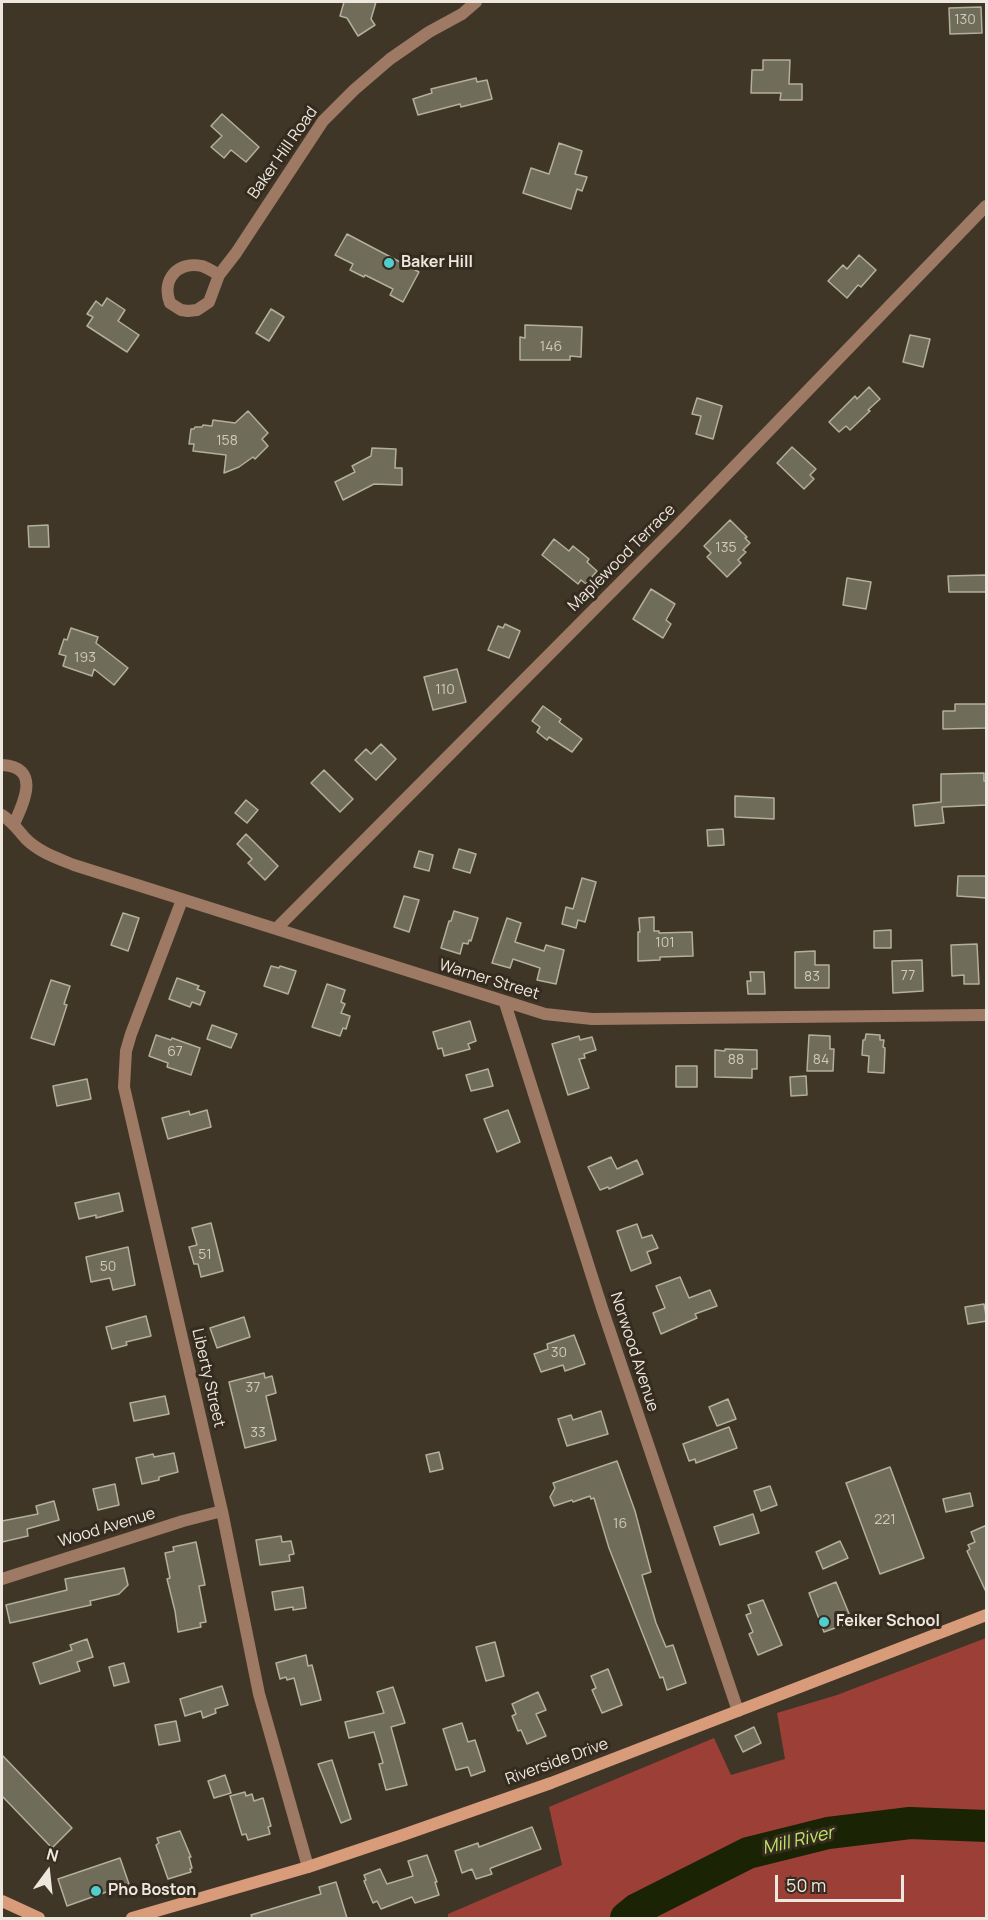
<!DOCTYPE html>
<html>
<head>
<meta charset="utf-8">
<style>
	body { margin:0 }
	#map { position:relative; width:988px; height:1920px; overflow:hidden; background:#403628; font-family:Manrope,sans-serif }
	canvas { display:block }
	.frame { position:absolute; inset:0; border:3px solid #ede7de; pointer-events:none }
	.north { position:absolute; left:18px; top:1842px; width:60px; height:60px; -webkit-text-stroke:4px #352c1f; paint-order:stroke; rotate:15deg; font-size:16px; font-weight:700; line-height:24px; text-align:center; color:#ede7de }
	.north::after { content:''; display:block; margin:auto; width:21px; height:27px; background:#ede7de; clip-path:polygon(50% 0,100% 100%,50% 72%,0 100%) }
	.scale { position:absolute; left:775px; top:1875px; width:129px; height:27px; box-sizing:border-box; border:3px solid #ede7de; border-top:0; padding-left:8px; font-size:18px; line-height:21px; white-space:nowrap; color:#ede7de; -webkit-text-stroke:4px #352c1f; paint-order:stroke }
</style>
</head>
<body>
<div id="map">
<canvas width="988" height="1920"></canvas>
<div class="frame"></div>
<div class="north">N</div>
<div class="scale">50 m</div>
</div>
<script>
const c = document.querySelector('canvas').getContext('2d');
c.lineJoin = 'round';
function paint(path, color) { c.fillStyle = color; c.fill(path, 'evenodd'); }
function stroke(path, color, width, dash) { c.strokeStyle = color; c.lineWidth = width; c.lineCap = dash ? 'butt' : 'round'; c.setLineDash(dash || []); c.stroke(path); }
function label(font, color, halo, rows, align = 'center') {
  c.font = font + ' Manrope,sans-serif'; c.lineWidth = 6; c.setLineDash([]); c.textBaseline = 'middle'; c.strokeStyle = halo; c.fillStyle = color; for (const [text, x, y, turn = 0] of rows) {
    c.save(); c.translate(x, y); c.rotate((+turn || 0) * Math.PI / 180); c.textAlign = isNaN(turn) ? turn : align; if (halo) c.strokeText(text, 0, 0); c.fillText(text, 0, 0); c.restore();
  }
}
paint(new Path2D(`
	M986,1638V1918H448V1914L562,1865L549,1807L714,1738L731,1775L785,1759L777,1713L837,1695Z`), '#9c3f37');
stroke(new Path2D(`
	M626,1918L637,1909L748,1853L828,1833L910,1823L986,1826`), '#1b2305', 32);
const building = new Path2D(`
	M344,2H376L371,19L375,25L358,36L347,18L340,16Z
	M981,7L982,33L950,34L949,8Z
	M763,60H790L789,84H802V100H780L781,93H751L752,70H763Z
	M476,78L477,82L487,80L492,99L461,107L460,104L418,115L413,99L432,93L431,89Z
	M222,114L259,147L246,162L231,150L224,158L211,147L222,136L211,126Z
	M559,143L582,151L575,174L587,177L582,191L577,189L571,209L523,193L531,168L549,174Z
	M347,234L419,272L403,302L390,295L393,289L365,275L364,277L350,270L353,264L335,255Z
	M859,255L876,270L861,287L858,285L847,298L828,281L843,265L847,269Z
	M107,298L125,310L118,321L139,335L127,352L87,326L93,317L87,314L96,301L102,306Z
	M271,309L284,317L269,341L256,333Z
	M525,325L582,327L581,357L570,356V360H520V337L525,338Z
	M910,335L930,339L923,367L903,362Z
	M869,387L880,399L868,410L870,411L850,430L846,426L839,432L829,422L855,396L857,399Z
	M697,398L722,406L713,439L696,434L701,416L692,414Z
	M248,411L268,433L262,439L268,446L255,459L253,457L239,467L224,473L226,455L193,451L194,444H189L191,429H194L195,427H202L203,425L212,426L213,420L235,423Z
	M792,447L816,469L810,475L814,479L804,489L777,463Z
	M372,448L396,449L395,468H402V485L374,484L343,500L335,482L355,472L352,466L371,456Z
	M730,520L747,537L745,538L750,543L743,550L746,552L738,560L741,563L727,577L707,557L711,553L704,546Z
	M48,525L49,547H29L28,526Z
	M554,539L569,551L573,546L589,559L587,562L597,571L586,584L581,580L578,584L542,555Z
	M986,575L987,592H949L948,576Z
	M847,578L871,582L866,609L843,605Z
	M651,589L675,604L666,620L671,624L663,638L633,619Z
	M505,624L520,631L509,658L488,650L498,626L503,628Z
	M71,628L98,637L96,643L128,668L114,685L94,669L92,676L63,666L66,656L59,654L64,639L67,640Z
	M457,669L466,702L433,710L424,677Z
	M955,704H987V728L943,729V711H955Z
	M543,706L561,719L559,722L582,739L572,752L549,737L547,740L537,732L540,727L532,721Z
	M381,744L396,759L376,780L355,760L366,749L371,754Z
	M324,770L353,799L340,812L311,783Z
	M984,773V781H987V805L942,807L944,823L915,826L913,805L941,802V774Z
	M735,796L774,798V819L735,817Z
	M246,800L258,810L247,823L235,813Z
	M723,829L724,845L708,846L707,830Z
	M246,834L278,866L265,880L248,863L252,859L237,844Z
	M459,849L476,854L470,873L453,868Z
	M419,851L433,855L429,871L414,867Z
	M958,876H987V898L957,896Z
	M582,878L596,882L585,922L578,920L576,928L562,924L566,907L573,909Z
	M404,896L419,900L409,932L394,927Z
	M454,911L478,918L471,941L469,940L468,944L463,943L460,954L441,948L449,921H451Z
	M123,913L139,918L128,951L111,945Z
	M654,917V931H659V933L692,932L693,956L660,957V960L638,961V932H640L639,918Z
	M507,918L521,923L515,942L544,951L546,945L564,950L556,984L537,980L540,968L513,959L510,968L492,963Z
	M891,930V948H874V931Z
	M977,944L979,984H964V975L952,976L951,945Z
	M815,951V965H829V988H795V952Z
	M922,960L923,991L893,993L892,961Z
	M271,966L279,968L280,966L296,971L288,994L264,986Z
	M750,972H764L765,994H748L747,981H751Z
	M177,978L199,986L197,989L205,992L200,1005L192,1002L190,1007L169,999Z
	M51,980L70,986L64,1004L67,1005L54,1045L31,1038Z
	M327,984L345,990L341,1002L345,1004L341,1013L350,1016L346,1029L343,1028L340,1036L312,1027Z
	M470,1021L476,1041L468,1044L470,1049L444,1056L442,1048L438,1049L433,1032Z
	M212,1025L237,1034L231,1048L207,1039Z
	M866,1034L880,1035V1040H884L883,1047L885,1048L884,1073L868,1072L869,1056L862,1055L863,1040H865Z
	M156,1035L171,1040L172,1038L200,1048L191,1075L167,1067L168,1063L149,1056Z
	M809,1035L830,1036V1049H834L833,1071H807Z
	M579,1036L580,1040L592,1037L596,1050L584,1054L585,1058L579,1059L589,1088L568,1095L552,1044Z
	M725,1049L757,1050V1069H752V1078L715,1077V1050L725,1051Z
	M676,1066H697V1087H676Z
	M488,1069L493,1086L471,1091L466,1075Z
	M806,1076L807,1095L791,1096L790,1077Z
	M87,1079L91,1099L57,1106L53,1086Z
	M207,1110L211,1127L168,1139L162,1118L189,1111L190,1115Z
	M508,1110L520,1142L497,1152L484,1119Z
	M611,1157L617,1169L637,1160L643,1174L609,1189L608,1187L600,1190L588,1167Z
	M119,1193L123,1211L96,1218V1215L79,1219L75,1203Z
	M211,1223L223,1271L201,1277L198,1264H194L189,1247L197,1245L192,1228Z
	M637,1224L642,1238L652,1235L658,1248L647,1252L651,1263L631,1271L617,1231Z
	M128,1247L135,1285L113,1290L110,1278L91,1282L86,1257Z
	M680,1277L689,1298L710,1290L717,1306L695,1314L697,1318L661,1334L653,1313L665,1308L656,1286Z
	M984,1304L987,1321L968,1324L965,1307Z
	M146,1316L151,1336L126,1342L127,1345L112,1349L106,1327Z
	M244,1317L250,1337L217,1348L210,1328Z
	M574,1335L585,1364L565,1371L563,1365L541,1372L534,1354L548,1349L547,1344Z
	M264,1373L265,1378L272,1376L276,1393L266,1396L276,1440L245,1448L229,1382Z
	M165,1396L169,1414L134,1421L130,1403Z
	M728,1399L736,1419L717,1426L709,1407Z
	M601,1411L608,1434L567,1446L558,1419L571,1415L573,1420Z
	M729,1427L737,1448L696,1463L695,1459L689,1461L683,1444Z
	M439,1452L443,1469L430,1472L426,1455Z
	M174,1453L178,1472L159,1477V1480L142,1484L136,1458L153,1454L154,1457Z
	M617,1461L635,1511L651,1572L642,1575L656,1623L666,1647L673,1645L686,1683L667,1690L663,1677L660,1678L609,1548L594,1498L591,1499L590,1496L573,1502L572,1500L554,1506L550,1497L555,1488L553,1483Z
	M890,1467L924,1558L880,1574L846,1483Z
	M115,1484L119,1505L98,1510L93,1489Z
	M770,1486L777,1505L761,1511L754,1491Z
	M970,1493L973,1506L946,1512L943,1499Z
	M54,1501L59,1520L27,1529L28,1536L2,1542V1521L38,1514L36,1506Z
	M753,1514L759,1533L720,1545L714,1527Z
	M987,1525V1594L967,1551L970,1549L968,1545L975,1542L971,1532Z
	M281,1536L282,1542L291,1541L294,1554L289,1555L290,1561L260,1565L256,1540Z
	M840,1541L848,1558L823,1569L816,1552Z
	M196,1542L205,1585L199,1586L206,1622L200,1623L201,1627L178,1632L175,1611L167,1579L170,1578L165,1553L174,1551L173,1547Z
	M124,1568L128,1585L119,1594L90,1601L91,1605L10,1623L6,1605L67,1590L65,1579Z
	M836,1582L850,1616L847,1617L849,1623L824,1632L809,1593Z
	M303,1587L306,1608L293,1610V1607L275,1610L272,1592Z
	M763,1600L782,1645L758,1655L749,1634L753,1632L746,1615L751,1613L748,1605Z
	M87,1639L93,1657L77,1662L80,1671L40,1684L33,1663L72,1650L70,1645Z
	M495,1642L504,1676L486,1681L476,1647Z
	M306,1655L308,1666L312,1665L321,1700L301,1705L294,1678L287,1680L286,1677L280,1679L276,1663Z
	M124,1663L129,1682L114,1686L109,1667Z
	M608,1669L622,1705L602,1713L592,1690L596,1688L591,1676Z
	M222,1686L228,1705L215,1709L216,1713L203,1718L201,1711L185,1716L180,1699Z
	M393,1687L405,1723L391,1727L407,1785L386,1790L379,1764L383,1763L374,1732L349,1738L345,1722L384,1713L377,1692Z
	M538,1692L546,1710L536,1714L546,1736L527,1744L521,1730L518,1731L512,1716L516,1714L512,1704Z
	M176,1721L180,1741L159,1745L155,1725Z
	M462,1723L468,1742L475,1740L485,1771L471,1776L468,1767L456,1770L443,1729Z
	M754,1727L761,1743L743,1752L735,1736Z
	M2,1755L72,1828L52,1848L2,1796Z
	M332,1760L351,1819L341,1823L318,1764Z
	M225,1775L231,1793L214,1798L208,1781Z
	M245,1792L246,1796L252,1794L254,1801L263,1798L271,1826L268,1827L270,1834L248,1840L246,1834L242,1835L230,1796Z
	M532,1827L541,1849L491,1868L490,1869L492,1874L476,1879L472,1869L462,1873L455,1851L478,1843L479,1847Z
	M180,1831L191,1857H189L192,1868L190,1869L191,1872L168,1879L156,1845L159,1843L157,1838Z
	M427,1855L437,1882H435L439,1895L415,1903L412,1897L381,1909L377,1901L373,1903L364,1881L366,1880L364,1875L380,1869L387,1884L413,1876L408,1861Z
	M120,1858L129,1884L67,1906L58,1879Z
	M336,1882L347,1918H252L251,1915L321,1894L319,1887Z`);
paint(building, '#6f6c5a');
stroke(building, '#b2af9c', 1.5);
stroke(new Path2D(`
	M219,275C214,272 208,268 202,266C178,261 161,279 170,303L181,310L188,311L197,310L209,302L219,275L236,253L323,121L354,90L390,59L429,32L462,14L476,2
	M2,765C41,767 24,802 14,824
	M2,815C14,823 17,829 26,839C39,852 57,858 74,865L545,1014L592,1019L986,1015
	M182,900L131,1034L126,1051L124,1087L222,1511L259,1694L308,1867
	M276,929L676,527L986,206
	M505,1003L602,1308L738,1711
	M2,1579L183,1521L222,1511`), '#9e7963', 12);
stroke(new Path2D(`
	M2,1901L39,1918
	M132,1918L308,1867L400,1836L551,1783L986,1615`), '#d89c7a', 12);
for (const [x, y, r, color] of [
	[389,263,6,"#52cdcd"],
	[824,1622,6,"#52cdcd"],
	[96,1891,6,"#52cdcd"]
]) { const dot = new Path2D(); dot.arc(x, y, r, 0, 2 * Math.PI); c.fillStyle = color; c.fill(dot); stroke(dot, '#352c1f', 2); }
label('14px', '#cec8bd', null, [
	["130",965,20],
	["146",551,347],
	["158",227,441],
	["135",726,548],
	["193",85,658],
	["110",445,690],
	["101",665,943],
	["77",908,976],
	["83",812,977],
	["67",175,1052],
	["88",736,1060],
	["84",821,1060],
	["51",205,1255],
	["50",108,1267],
	["30",559,1353],
	["37",253,1388],
	["33",258,1433],
	["221",885,1520],
	["16",620,1524]
]);
label('16px', '#ede7de', '#352c1f', [
	["Baker Hill Road",283,153,-55],
	["Maplewood Terrace",622,558,-45],
	["Warner Street",489,980,17],
	["Norwood Avenue",634,1352,72],
	["Liberty Street",208,1378,77],
	["Wood Avenue",107,1528,-17],
	["Riverside Drive",557,1762,-20]
]);
label('bold 16px', '#ede7de', '#352c1f', [
	["Baker Hill",401,263],
	["Feiker School",836,1622],
	["Pho Boston",108,1891]
], 'left');
label('italic 18px', '#c0e468', '#352c1f', [
	["Mill River",798,1841,-13]
]);
</script>
</body>
</html>
